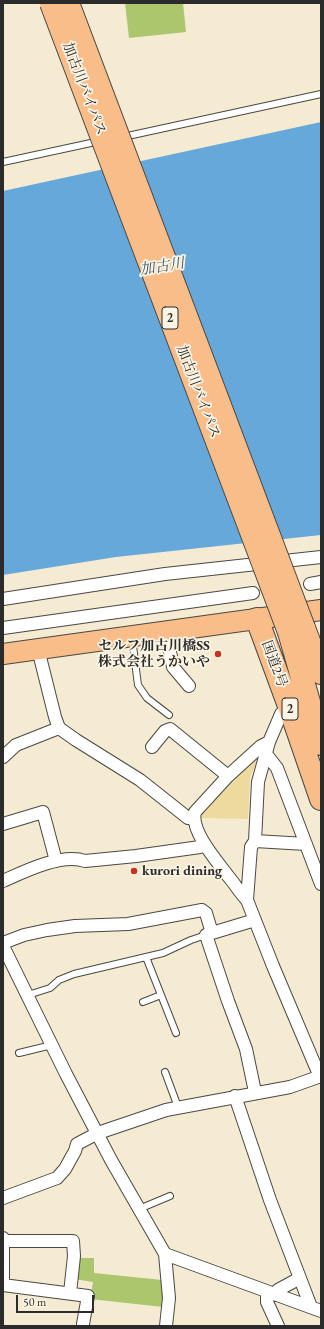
<!DOCTYPE html>
<html>
<head>
<meta charset="utf-8">
<style>
	body { margin:0 }
	#map { position:relative; width:324px; height:1329px; overflow:hidden; background:#f5ebd2; font-family:"EB Garamond",serif }
	canvas { display:block }
	.frame { position:absolute; inset:0; border:4px solid #2b2b2b; pointer-events:none }
	.scale { position:absolute; left:16px; top:1295px; width:78px; height:18px; box-sizing:border-box; border:2px solid #2b2b2b; border-top:0; padding-left:5px; font-size:12px; line-height:14px; white-space:nowrap; color:#2b2b2b; -webkit-text-stroke:3px #fcf5e5; paint-order:stroke }
</style>
</head>
<body>
<div id="map">
<canvas width="324" height="1329"></canvas>
<div class="frame"></div>
<div class="scale">50 m</div>
</div>
<script>
const c = document.querySelector('canvas').getContext('2d');
c.lineJoin = 'round';
function paint(path, color) { c.fillStyle = color; c.fill(path, 'evenodd'); }
function stroke(path, color, width, dash) { c.strokeStyle = color; c.lineWidth = width; c.lineCap = dash ? 'butt' : 'round'; c.setLineDash(dash || []); c.stroke(path); }
function label(font, color, halo, rows, align = 'center') {
  c.font = font + ' "EB Garamond","Noto Serif JP",serif'; c.lineWidth = 3.5; c.setLineDash([]); c.textBaseline = 'middle'; c.strokeStyle = halo; c.fillStyle = color; for (const [text, x, y, turn = 0] of rows) {
    c.save(); c.translate(x, y); c.rotate((+turn || 0) * Math.PI / 180); c.textAlign = isNaN(turn) ? turn : align; if (halo) c.strokeText(text, 0, 0); c.fillText(text, 0, 0); c.restore();
  }
}
paint(new Path2D(`
	M125,3H183L186,32L129,38Z
	M76,1258H94V1273L162,1280L163,1307L90,1299L93,1282L74,1279Z`), '#abc66d');
paint(new Path2D(`
	M260,753L250,778L248,819L201,818L202,810Z`), '#eeda9e');
paint(new Path2D(`
	M321,122V535L116,557L3,575V191Z`), '#66a8da');
const lane = new Path2D(`
	M123,137L321,94
	M3,162L100,141
	M132,638L138,685L147,698L169,715
	M146,957L176,1033
	M28,995L50,988L59,980L74,974L163,953L191,940L206,935
	M143,1002L161,995
	M19,1053L52,1045
	M165,1072L178,1107
	M139,1209L170,1196`);
const street = new Path2D(`
	M310,584L321,582
	M3,599L165,574L321,557
	M3,628L253,593
	M166,631L173,667L189,686
	M38,649L55,717L59,728L76,740L140,780L188,818H194
	M289,706L281,714L269,742L258,782L255,841L251,847L247,900L273,966L320,1077
	M152,747L165,731L170,729L228,776
	M266,754L277,768L321,884
	M3,757L16,745L59,728
	M3,824L43,812L56,861
	M255,841L306,844
	M3,881C25,871 62,853 85,861L136,856L200,847L204,844
	M247,900C240,893 235,884 228,876C217,861 190,831 195,812L228,776L261,746L269,742
	M206,935L228,1001L246,1049L255,1092
	M3,943L24,935L47,930L75,926L128,924L202,910L206,913L212,933L255,920
	M3,946L66,1074L111,1160L165,1254L169,1298L166,1326
	M235,1096L270,1200L311,1307
	M3,1198L57,1178L65,1169L75,1151L77,1144L98,1133L166,1110L290,1087L321,1076
	M3,1238V1279
	M4,1241H73L74,1256L70,1293
	M165,1254L321,1311
	M3,1285L88,1296L83,1324
	M267,1292V1302L278,1326
	M276,1295L278,1290L300,1278`);
const primary = new Path2D(`
	M3,654L321,610`);
const highway = new Path2D(`
	M257,619L289,706L321,799
	M304,628L321,673
	M289,632L321,744`);
stroke(lane, '#494844', 8);
stroke(street, '#494844', 14);
stroke(primary, '#494844', 22);
stroke(highway, '#494844', 24);
stroke(lane, '#fff', 6);
stroke(street, '#fff', 12);
stroke(primary, '#f8bd89', 20);
stroke(highway, '#f8bd89', 22);
const highwayBridge = new Path2D(`
	M51,3L289,632
	M68,3L304,628`);
stroke(highwayBridge, '#494844', 24, []);
stroke(highwayBridge, '#f8bd89', 22);
for (const [x, y, r, color] of [
	[218,654,4,"#c8321e"],
	[134,871,4,"#c8321e"]
]) { const dot = new Path2D(); dot.arc(x, y, r, 0, 2 * Math.PI); c.fillStyle = color; c.fill(dot); stroke(dot, '#fcf5e5', 1.5); }
for (const [x, y, w] of [
	[170,318,16],
	[290,709,16]
]) { const box = new Path2D(); box.roundRect(x - w / 2, y - 11, w, 22, 3); c.fillStyle = '#fcf5e5'; c.fill(box); stroke(box, '#2b2b2b', 1); }
label('bold 13px', '#2b2b2b', null, [
	["2",170,318],
	["2",290,709]
]);
label('14px', '#2b2b2b', '#fcf5e5', [
	["加古川バイパス",84,89,69],
	["加古川バイパス",198,392,69],
	["国道2号",274,664,70]
]);
label('bold 14px', '#2b2b2b', '#fcf5e5', [
	["セルフ加古川橋SS",210,646],
	["株式会社うかいや",210,662],
	["kurori dining",142,871,"left"]
], 'right');
label('italic 15px', '#405768', '#fcf5e5', [
	["加古川",162,267,-9]
]);
</script>
</body>
</html>
